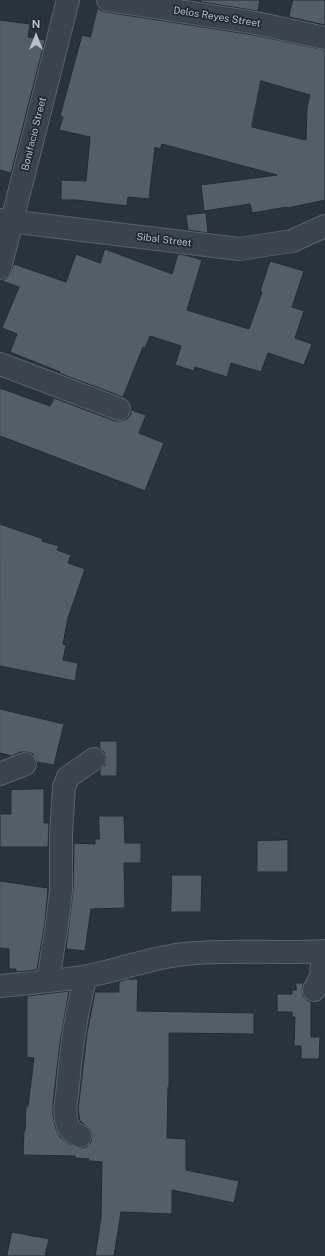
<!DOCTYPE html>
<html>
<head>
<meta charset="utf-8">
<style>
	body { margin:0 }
	#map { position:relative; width:325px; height:1256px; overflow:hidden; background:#28333e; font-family:"Public Sans",sans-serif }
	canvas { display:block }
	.north { position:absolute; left:16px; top:16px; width:40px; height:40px; -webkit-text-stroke:3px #202933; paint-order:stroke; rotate:0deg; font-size:11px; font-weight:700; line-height:16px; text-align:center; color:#b8bfc9 }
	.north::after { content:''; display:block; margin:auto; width:14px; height:18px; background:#b8bfc9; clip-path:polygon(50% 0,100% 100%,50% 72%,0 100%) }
</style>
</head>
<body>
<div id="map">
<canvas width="325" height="1256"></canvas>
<div class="north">N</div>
</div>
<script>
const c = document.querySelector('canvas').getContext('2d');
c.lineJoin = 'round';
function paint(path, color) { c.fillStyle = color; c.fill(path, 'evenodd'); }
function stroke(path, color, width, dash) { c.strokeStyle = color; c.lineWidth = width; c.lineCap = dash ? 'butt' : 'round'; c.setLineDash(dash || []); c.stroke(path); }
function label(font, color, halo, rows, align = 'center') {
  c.font = font + ' "Public Sans",sans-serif'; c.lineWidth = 3.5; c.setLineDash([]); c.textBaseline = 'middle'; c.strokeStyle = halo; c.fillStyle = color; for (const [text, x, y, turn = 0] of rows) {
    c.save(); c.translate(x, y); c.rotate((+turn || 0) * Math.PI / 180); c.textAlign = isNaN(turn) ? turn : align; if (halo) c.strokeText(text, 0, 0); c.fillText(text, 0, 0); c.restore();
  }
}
const building = new Path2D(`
	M201,0H260L258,11L201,2Z
	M293,0H325V25L289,17Z
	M98,7L100,10L106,12L254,35L325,50V200L288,208L287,207L252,213L250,204L204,211L201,185L277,175L162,144L160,149L155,147L149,199L128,197L127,206L76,200H61V180L86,181L90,137L59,130L63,117L60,116L82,35L90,37ZM261,81L310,95L307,107L306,140L252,127Z
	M0,20L30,24L28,37L45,40L11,173L0,170Z
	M206,213L208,233L188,230L186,215Z
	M105,249L172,274L178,254L185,255L202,260L187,310L249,329L262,292L260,291L270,261L304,271L292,307L304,311L295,338L312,344L304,365L268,353L261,372L231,363L227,377L195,367L194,371L175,365L181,346L150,336L145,348L143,347L123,397L59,373L60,372L10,352L17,334L2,328L19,287L2,281L9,276L14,264L66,282L76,254L100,263Z
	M0,388L50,406L54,398L115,421H121L127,419L131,414V410L146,415L139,433L164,443L145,491L0,436Z
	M0,524L43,539L42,541L59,546L57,550L71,555L68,563L85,569L68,618L63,644L66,645L63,660L78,663L75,681L0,666Z
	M0,709L64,724L54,765L37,762L33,754L27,752H20L12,756L0,753Z
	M100,741H117V776H100V770L105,765L106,758L104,752L100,748Z
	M44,789V823H49L48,847H0V814H11V790Z
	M99,816H124L125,843H141V863H124L125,908L91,909L85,951L66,949L73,891L74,843L95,844V839H99Z
	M288,840V872H257V841Z
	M172,875H202L201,912H171Z
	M0,881L48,888L45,922L37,970L16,972V969H9V949L0,948Z
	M128,979H138L137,1011L254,1013V1034L169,1033V1087H168L167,1138L186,1139V1170L239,1181L234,1203L172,1190V1214L121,1212L114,1256H95L101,1218L102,1162L89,1161V1159L75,1158V1156L23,1155L24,1131H25L26,1106H28L34,1058L27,1057V996L69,991L60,1043L53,1103V1116L56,1129L60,1137L69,1144L81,1148L86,1147L91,1142L92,1136L90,1129L80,1121L78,1110L87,1033L95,992H119V982Z
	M296,983H303L302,990L303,996L308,1001L311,1002V1037H320L319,1059H301V1046H294L295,1017H292V1012H277V994H292V990H296Z
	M12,1232L49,1239L45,1256H7Z`);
paint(building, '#535e6b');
stroke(building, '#222b35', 1);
const minor = new Path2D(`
	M108,0L256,23L325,38
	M0,220L239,249L292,241L325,226
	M0,268L68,0
	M0,364L119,409
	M0,774L25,764
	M48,981L57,924L61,890V833L64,787L68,777L94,759
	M0,986C29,983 59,981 88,976C120,970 152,957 185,954C232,949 279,954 325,951
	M314,990L321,977L323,951
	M80,1136C73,1132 69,1131 67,1123C63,1112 67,1098 68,1086C71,1049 76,1012 86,976`);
stroke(minor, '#59626c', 24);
stroke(minor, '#3b444e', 22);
label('10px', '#b8bfc9', '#202933', [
	["Delos Reyes Street",217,17,9],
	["Bonifacio Street",34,134,-76],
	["Sibal Street",164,240,7]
]);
</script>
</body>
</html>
